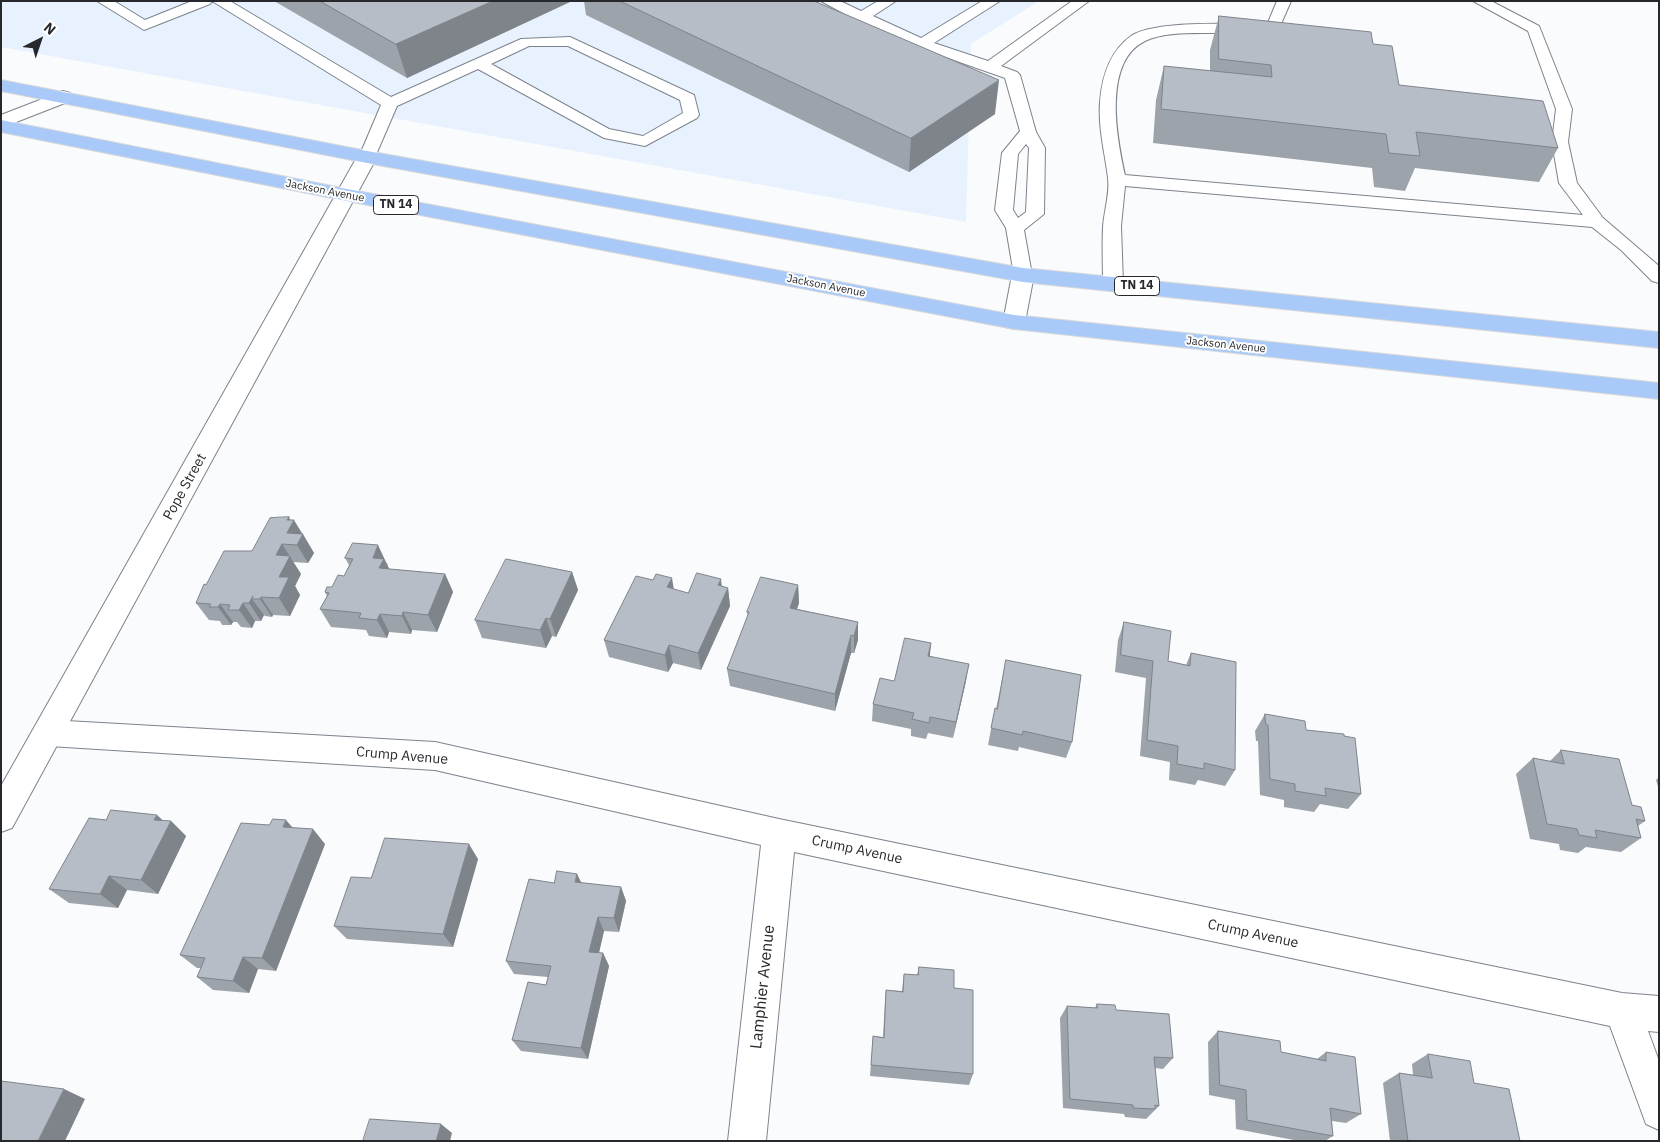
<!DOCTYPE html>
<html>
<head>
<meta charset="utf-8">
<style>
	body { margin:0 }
	#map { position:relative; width:1660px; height:1142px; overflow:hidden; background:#fafbfd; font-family:"IBM Plex Sans",sans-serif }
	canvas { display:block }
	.frame { position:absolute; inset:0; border:2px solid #26282c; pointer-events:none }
	.north { position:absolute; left:15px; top:15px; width:50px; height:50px; -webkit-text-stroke:4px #fff; paint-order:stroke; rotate:41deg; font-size:14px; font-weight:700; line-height:20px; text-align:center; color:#26282c }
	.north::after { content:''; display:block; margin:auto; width:18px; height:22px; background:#26282c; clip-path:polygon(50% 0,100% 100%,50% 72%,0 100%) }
</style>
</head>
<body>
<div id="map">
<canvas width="1660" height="1142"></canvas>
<div class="frame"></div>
<div class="north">N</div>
</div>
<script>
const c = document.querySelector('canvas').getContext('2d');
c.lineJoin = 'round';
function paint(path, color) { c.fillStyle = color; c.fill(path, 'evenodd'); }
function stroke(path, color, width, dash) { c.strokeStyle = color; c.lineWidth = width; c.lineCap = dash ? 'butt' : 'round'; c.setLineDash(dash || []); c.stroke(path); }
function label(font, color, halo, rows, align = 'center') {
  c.font = font + ' "IBM Plex Sans",sans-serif'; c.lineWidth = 4; c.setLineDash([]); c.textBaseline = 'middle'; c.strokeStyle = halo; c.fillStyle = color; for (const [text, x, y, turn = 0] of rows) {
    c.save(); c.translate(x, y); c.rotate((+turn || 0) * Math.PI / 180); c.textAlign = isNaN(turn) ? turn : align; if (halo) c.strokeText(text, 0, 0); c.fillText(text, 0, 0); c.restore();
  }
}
paint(new Path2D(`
	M1,1H1039L971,44L966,222L1,47Z`), '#e8f2ff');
const service = new Path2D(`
	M97,1H114L145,20L192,1H212L210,4L144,30Z
	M212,1H230L391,97L521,39L570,37L694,95L699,115L697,118L645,146L604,138L478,69L397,106L375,157L373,161H361L359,157L381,105ZM529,46H568L680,100L683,113L643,136L609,129L491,64Z
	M821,1H840L861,11L878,1H896L873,16L921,38L982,1H1000L934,43L988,61L1072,1H1089L1001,66L1017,72L1020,75L1036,132L1045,148L1044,214L1024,230L1032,275L1030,279H1016L1014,275L1006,228L995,210L1002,153L1020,131L1005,78L917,47L856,20ZM1026,144L1029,148L1026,212L1018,218L1013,210L1018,154Z
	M1277,1H1291L1277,33C1257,38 1233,33 1213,33C1192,33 1163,32 1145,41C1102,62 1117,139 1125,175L1583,215L1559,183L1552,142L1556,109L1528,31L1473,1H1491L1539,26L1572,109L1568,142L1577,183L1603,218L1659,266V283L1652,281L1621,250L1592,227L1125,186L1121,226L1123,284L1120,288L1113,290L1106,288L1103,284C1103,265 1102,246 1103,227C1104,211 1110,194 1108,178C1105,153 1098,128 1100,102C1102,77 1109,52 1131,36C1155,20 1237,24 1267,25Z`);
const minor = new Path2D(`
	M63,91L70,93L72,97L70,101L1,128V115Z
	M1023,268L1031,270L1034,275L1025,322L1022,327L1014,329L1006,327L1003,322L1012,275L1015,270Z
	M49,720L435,742L779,819L1622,993L1659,996V1032L1648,1031L1659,1061V1130L1646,1124L1610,1026L794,852L766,1141H728L761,845L435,770L49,746L38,742L34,733L38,724Z`);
const tertiary = new Path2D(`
	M367,151L374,153L377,157L12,828L1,832V786L357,157L360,153Z`);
const primary = new Path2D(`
	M1,80L367,151L1023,268L1659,332V348L1023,282L367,163L1,91Z
	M1,120L347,189L1014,315L1659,383V399L1014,329L347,201L1,132Z`);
stroke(service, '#7c838c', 2);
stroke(minor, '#7c838c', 2);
stroke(tertiary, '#7c838c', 2);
stroke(primary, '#d8d8d9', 2);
paint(service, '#fff');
paint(minor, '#fff');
paint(tertiary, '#fff');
paint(primary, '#a9caf8');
paint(new Path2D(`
	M274,1H572L407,78Z
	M584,1H814L995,114L909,172L586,15Z
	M1219,16L1373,44L1399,85L1558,148L1539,182L1415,168L1405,191L1374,187L1372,168L1153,143L1156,100L1164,66L1210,71V50Z
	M291,520L302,534H303L314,553L308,563L293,562L301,574L295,586L300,595L290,616L273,615L272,617L265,616L264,615L261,621H255L252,628L241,627L237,622H233L231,625H222L220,621L209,620L196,603L206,585L252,551Z
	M353,543L388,564L387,565L389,569L445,574L453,592L437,632L412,630L411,634L389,632L387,638L369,636L366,630L331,627L320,609L327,596L325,592L332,587L344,576L349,565L345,558Z
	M572,572L578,590L556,637L552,636L546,648L482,638L475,620Z
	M798,585L799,603L797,609L858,622V640L854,653H851L835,711L730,686L727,669L748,616L747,612Z
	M722,586L728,588L730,606L701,670L673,663L668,672L609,657L604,640L688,593Z
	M1124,622L1168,661L1186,665L1191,653L1235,770L1225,786L1198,780L1195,785L1169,780L1170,762L1140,756L1146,678L1115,672L1118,640Z
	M931,643L930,656L966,681L953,738L928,733L926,739L911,736V729L872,721L873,704L894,681Z
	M1006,660L1072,742L1066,758L1019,747L1018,751L988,745L995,708L996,709Z
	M1265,714L1306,730L1344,736L1361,794L1348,809L1320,804L1314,812L1284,807V800L1260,795L1258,741H1256L1255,731Z
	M1561,750L1632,805L1645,821L1638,826L1641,838L1621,852L1586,847L1578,853L1560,850L1559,844L1530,839L1516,774L1533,758L1550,761Z
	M1659,777V790L1656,780Z
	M106,820L171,821L186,836L158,894L127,890L118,908L69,903L49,889Z
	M292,828L325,844L276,971L258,969L249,993L213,990L197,977L201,968H197L180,955Z
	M478,859L453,947L347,939L334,926L371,878Z
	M577,874L581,883L621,887L626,901L619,932L604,931L599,953H603L609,966L588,1059L521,1051L512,1040L546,985L548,977L514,974L506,961L554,883Z
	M919,967L954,988L973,1074L969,1085L870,1076L873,1036L883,1037L885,1002L886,990L902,991L904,974L917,975Z
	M1097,1004L1116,1010L1173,1058L1163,1069L1155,1068L1159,1106L1146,1119L1125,1117L1124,1114L1063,1108L1060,1018L1067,1006L1095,1008Z
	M1218,1031L1281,1052L1317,1059L1326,1052L1361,1114L1346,1123L1332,1121L1333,1136L1325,1141H1299L1236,1129L1235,1100L1209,1095L1208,1042Z
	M1428,1054L1474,1083L1520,1141H1390L1383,1083L1399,1073L1413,1075L1412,1064Z`), '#9da3aa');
paint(new Path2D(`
	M493,1H572L407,78L396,44Z
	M999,80L995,114L909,172L911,138Z
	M289,517L292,523L294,520L314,553L308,563L297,545L287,533V520Z
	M282,544L301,574L295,586L300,595L290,616L279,598V577L276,555Z
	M378,545L393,577L388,586L373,558Z
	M572,572L578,590L556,637L550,619Z
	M445,574L453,592L437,632L428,615Z
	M672,578L675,596L667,587Z
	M721,579L723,597L718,585Z
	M798,585L799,603L791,625L790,608Z
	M728,588L730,606L701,670L698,653Z
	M253,596L252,599L264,615L261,621L249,603Z
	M261,597L273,615L272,617L260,599Z
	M243,603L255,621L252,628L239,610Z
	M220,604L233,622L231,625L218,607Z
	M403,612L412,630L411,634L402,616Z
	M380,614L389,632L387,638L377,620Z
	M546,618L552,636L546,648L540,630Z
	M858,622V640L854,653V636Z
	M851,635V653L835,711V694Z
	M931,643L929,661L928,656Z
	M669,645L673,663L668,672L665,655Z
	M969,664L966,681L953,738L956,722Z
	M157,815L168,825L171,821L186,836L158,894L141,880L154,820Z
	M286,820L299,835L283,827Z
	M313,829L325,844L276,971L262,958Z
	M469,844L478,859L453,947L443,934Z
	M577,874L584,888L575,882Z
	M109,876L127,890L118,908L100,894Z
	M621,887L626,901L619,932L614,918Z
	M598,917L604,931L596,965L589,952Z
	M603,953L609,966L588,1059L581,1048Z
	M243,957L258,969L249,993L233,981Z
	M64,1089L85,1099L65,1141H38Z
	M441,1124L452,1133L450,1141H436Z`), '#7f848b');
const building = new Path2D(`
	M320,1H493L396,44Z
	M620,1H814L999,80L911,138Z
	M1219,16L1371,32L1373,44L1392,46L1399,85L1543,101L1558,148L1416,132L1420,156L1389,153L1386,134L1161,109L1164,66L1272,77L1271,65L1219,59Z
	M289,517L287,520H294L287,533L303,534L297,545L282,544L276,555L290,556L279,577H289L279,598L261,597L260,599H252L253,596L249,603H243L239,610H228L230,605L220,604L218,607H209L211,604L196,603L204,584L206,585L224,551H252L270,518Z
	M353,543L378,545L373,558L384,559L379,568L445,574L428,615L403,612L402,616L380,614L377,620L359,618L361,613L320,609L329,593L325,592L327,587H332L338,575L344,576L353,559L345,558Z
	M506,559L572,572L550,619L546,618L540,630L475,620Z
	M697,573L721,579L718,585L728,588L698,653L669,645L665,655L604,640L636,576L653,580L656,574L672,578L667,587L688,593Z
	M761,577L798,585L790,608L858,622L854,636L851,635L835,694L727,669L749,612H747Z
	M1124,622L1171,631L1168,661L1190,666L1191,653L1236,662L1235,770L1204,763V769L1177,764L1178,746L1147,740L1153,661L1121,655Z
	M905,638L931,643L928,656L969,664L956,722L930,717L929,723L912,719L914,713L873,704L880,678L894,681Z
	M1006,660L1081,675L1072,742L1023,731L1022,735L991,728L995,708L997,709Z
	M1265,714L1305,721L1306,730L1344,734V736L1355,738L1361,794L1325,788L1326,796L1295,791V784L1270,779L1268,725L1266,724Z
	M1561,750L1619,759L1632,805L1641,807L1645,821L1636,819L1641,838L1595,830L1597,838L1579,835L1577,829L1547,824L1533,758L1564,764Z
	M111,810L157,815L154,820L171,821L141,880L109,876L100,894L49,889L89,818L106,820Z
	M273,819L286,820L283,827L313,829L262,958L243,957L233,981L197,977L205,958L180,955L241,823L269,825Z
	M385,838L469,844L443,934L334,926L351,877L371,878Z
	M557,871L577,874L575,882L621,887L614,918L598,917L589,952L603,953L581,1048L512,1040L528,982L546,985L551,966L506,961L529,879L554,883Z
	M919,967L954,970V988L973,990V1074L871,1065L873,1036L884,1038L886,990L903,992L904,974L918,975Z
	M1097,1004L1115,1005L1116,1010L1169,1014L1173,1058L1154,1057L1159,1106L1155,1105V1109L1133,1108V1105L1070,1099L1067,1006L1097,1008Z
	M1218,1031L1280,1041L1281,1052L1326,1061V1052L1355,1057L1361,1114L1330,1108L1333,1136L1247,1120L1246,1090L1220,1085Z
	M1428,1054L1470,1061L1474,1083L1509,1089L1520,1141H1408L1399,1073L1432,1078Z
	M1,1081L64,1089L38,1141H1Z
	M370,1119L441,1124L436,1141H363Z`);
paint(building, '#b6bdc6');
stroke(building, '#7f848b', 1);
label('11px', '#26282c', '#fff', [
	["Jackson Avenue",325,191,11],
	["Jackson Avenue",826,286,11],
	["Jackson Avenue",1226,345,6]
]);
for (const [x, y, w] of [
	[396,205,45],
	[1137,286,45]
]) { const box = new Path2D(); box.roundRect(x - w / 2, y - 9.5, w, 19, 4); c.fillStyle = '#fff'; c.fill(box); stroke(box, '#26282c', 1); }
label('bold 12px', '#26282c', null, [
	["TN 14",396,205],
	["TN 14",1137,286]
]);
label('14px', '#26282c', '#fff', [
	["Pope Street",185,487,-61],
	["Crump Avenue",402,756,5],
	["Crump Avenue",857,850,12],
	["Crump Avenue",1253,934,12]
]);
label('16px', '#26282c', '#fff', [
	["Lamphier Avenue",763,987,-84]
]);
</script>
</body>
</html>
